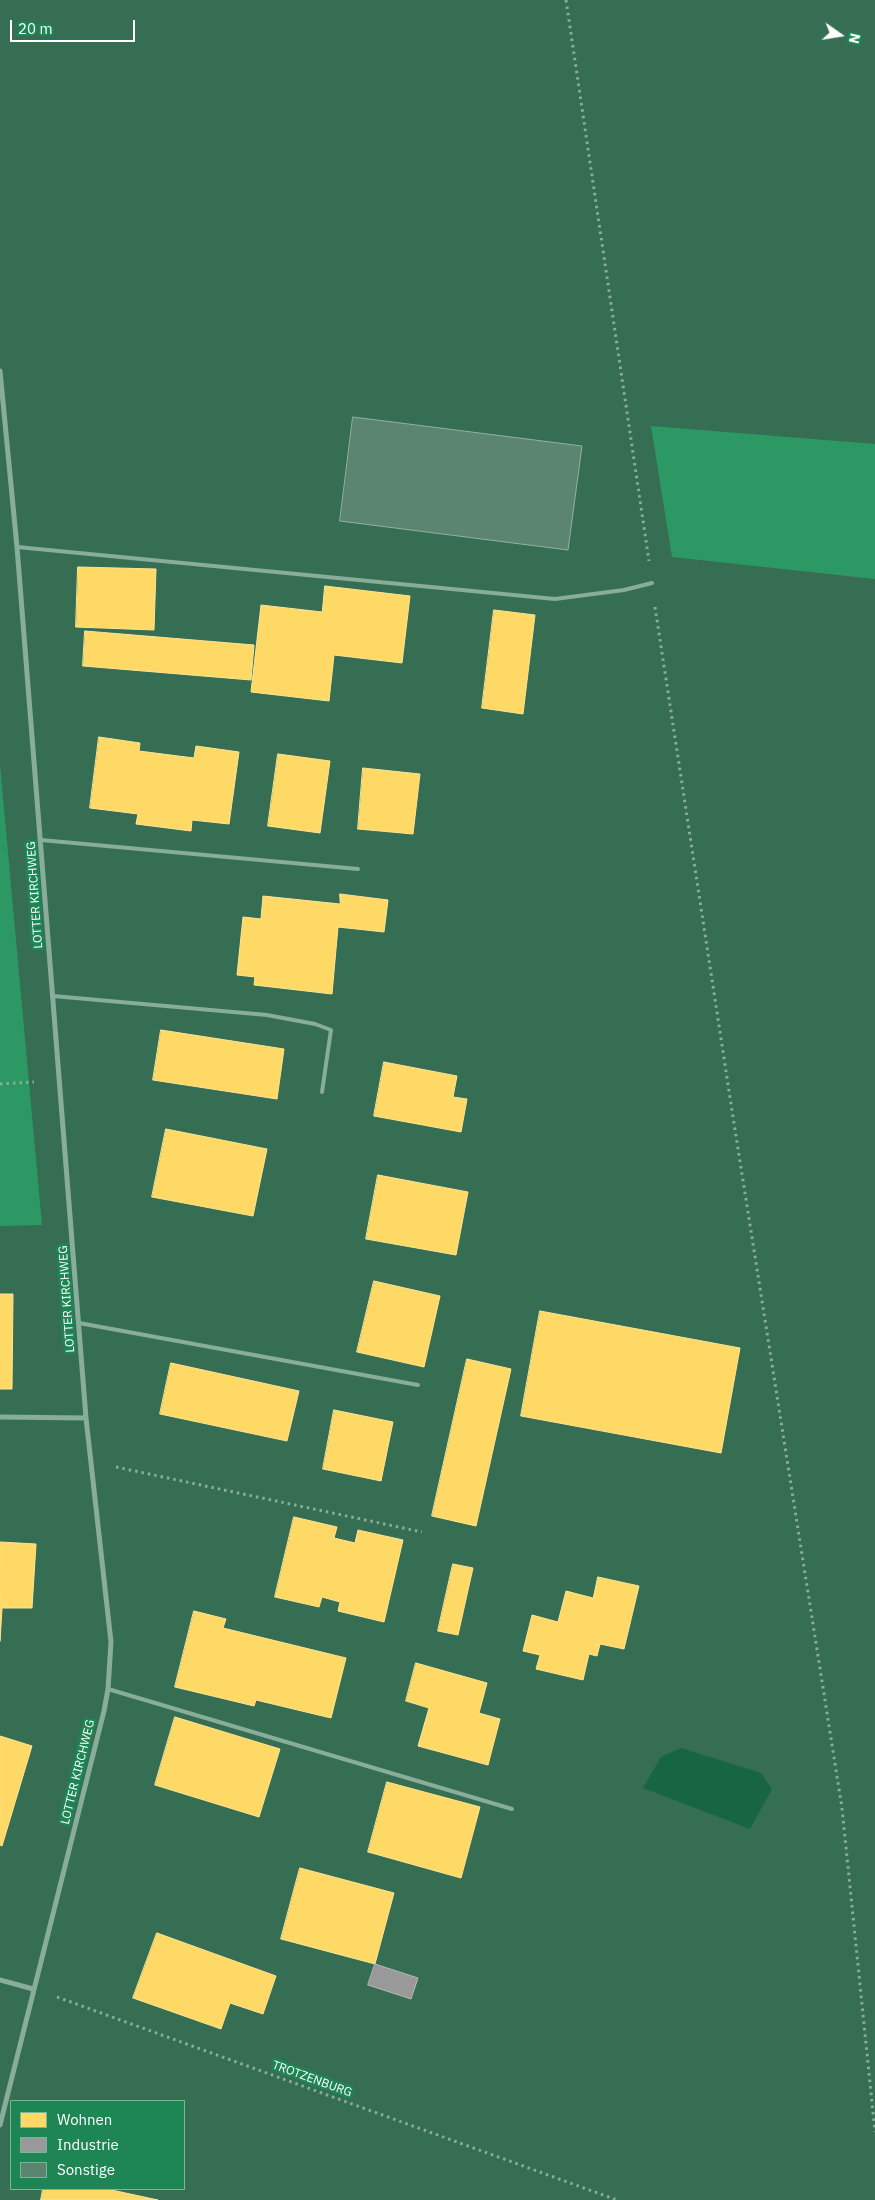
<!DOCTYPE html>
<html>
<head>
<meta charset="utf-8">
<style>
	body { margin:0 }
	#map { position:relative; width:875px; height:2200px; overflow:hidden; background:#366e53; font-family:"IBM Plex Sans",sans-serif }
	canvas { display:block }
	.legend { position:absolute; left:10px; top:2100px; width:175px; height:90px; box-sizing:border-box; background:#1e8654; border:1px solid #78b698; margin:0; padding:6px 9px; list-style:none; font-size:15px; color:#fff }
	.legend li { display:flex; align-items:center; gap:10px; height:25px }
	.legend b { width:25px; border:1px solid #78b698 }
	.north { position:absolute; left:815px; top:10px; width:50px; height:50px; -webkit-text-stroke:4px #1e8654; paint-order:stroke; rotate:103deg; font-size:14px; font-weight:700; line-height:20px; text-align:center; color:#fff }
	.north::after { content:''; display:block; margin:auto; width:18px; height:22px; background:#fff; clip-path:polygon(50% 0,100% 100%,50% 72%,0 100%) }
	.scale { position:absolute; left:10px; top:20px; width:125px; height:22px; box-sizing:border-box; border:2px solid #fff; border-top:0; padding-left:6px; font-size:15px; line-height:18px; white-space:nowrap; color:#fff; -webkit-text-stroke:4px #1e8654; paint-order:stroke }
</style>
</head>
<body>
<div id="map">
<canvas width="875" height="2200"></canvas>
<ul class="legend">
<li><b style="height:14px;background:#ffd966"></b>Wohnen</li>
<li><b style="height:14px;background:#999"></b>Industrie</li>
<li><b style="height:14px;background:#5b8570"></b>Sonstige</li>
</ul>
<div class="north">N</div>
<div class="scale">20 m</div>
</div>
<script>
const c = document.querySelector('canvas').getContext('2d');
c.lineJoin = 'round';
function paint(path, color) { c.fillStyle = color; c.fill(path, 'evenodd'); }
function stroke(path, color, width, dash) { c.strokeStyle = color; c.lineWidth = width; c.lineCap = dash ? 'butt' : 'round'; c.setLineDash(dash || []); c.stroke(path); }
function label(font, color, halo, rows, align = 'center') {
  c.font = font + ' "IBM Plex Sans",sans-serif'; c.lineWidth = 5; c.setLineDash([]); c.textBaseline = 'middle'; c.strokeStyle = halo; c.fillStyle = color; for (const [text, x, y, turn = 0] of rows) {
    c.save(); c.translate(x, y); c.rotate((+turn || 0) * Math.PI / 180); c.textAlign = isNaN(turn) ? turn : align; if (halo) c.strokeText(text, 0, 0); c.fillText(text, 0, 0); c.restore();
  }
}
paint(new Path2D(`
	M651,426L875,444V579L672,557Z
	M0,765L42,1225L0,1226Z`), '#2c9964');
paint(new Path2D(`
	M681,1748L761,1773L772,1789L750,1829L643,1788L661,1757Z`), '#176641');
const homes = new Path2D(`
	M78,567L156,569L154,630L76,627Z
	M325,586L410,596L402,663L334,655L329,701L251,692L261,605L322,612Z
	M494,610L535,615L523,714L482,708Z
	M85,631L254,645L251,680L83,666Z
	M99,737L140,743L139,751L194,758L196,746L239,752L229,824L192,820L191,831L136,824L138,814L90,808Z
	M278,754L330,761L320,833L268,826Z
	M363,768L420,774L413,834L358,829Z
	M340,894L388,900L384,932L338,927L332,994L254,985L255,977L237,975L243,917L261,919L263,896L340,904Z
	M161,1030L284,1049L277,1099L153,1080Z
	M384,1062L457,1076L453,1097L467,1099L461,1132L374,1116Z
	M166,1129L267,1149L253,1216L152,1197Z
	M378,1175L468,1192L456,1255L366,1239Z
	M374,1281L440,1296L424,1367L357,1352Z
	M0,1294H13L12,1389H0Z
	M540,1311L740,1348L721,1453L521,1416Z
	M467,1359L511,1369L476,1526L432,1516Z
	M171,1363L299,1391L287,1441L160,1414Z
	M334,1410L393,1422L381,1481L323,1469Z
	M294,1517L337,1527L334,1538L355,1543L358,1530L403,1540L384,1622L338,1611L340,1602L322,1597L319,1607L275,1597Z
	M0,1542L36,1544L32,1608H2L0,1641Z
	M453,1564L473,1568L458,1635L438,1631Z
	M598,1577L639,1586L624,1649L600,1644L597,1656L589,1654L583,1680L536,1669L540,1655L523,1651L532,1615L558,1622L566,1591L593,1598Z
	M194,1611L226,1619L223,1628L346,1658L331,1718L256,1700L254,1706L175,1687Z
	M416,1663L487,1683L479,1713L500,1719L488,1765L418,1746L429,1708L406,1701Z
	M175,1717L280,1749L259,1817L155,1785Z
	M0,1736L32,1746L2,1846L0,1845Z
	M387,1782L480,1807L461,1878L368,1852Z
	M300,1868L394,1893L375,1964L281,1939Z
	M157,1933L276,1976L263,2014L230,2003L221,2029L133,1998Z
	M43,2189H107L158,2200H41Z`);
paint(homes, '#ffd966');
stroke(homes, '#ffe494', 1);
const industry = new Path2D(`
	M375,1964L418,1978L411,1999L368,1985Z`);
paint(industry, '#999');
stroke(industry, '#b8b8b8', 1);
const building = new Path2D(`
	M353,417L582,446L568,550L340,521Z`);
paint(building, '#5b8570');
stroke(building, '#90b2a2', 1);
stroke(new Path2D(`
	M566,0L649,561
	M655,607L733,1117L842,1808L875,2132
	M0,1084L34,1082
	M116,1467L422,1532
	M57,1997L617,2200`), '#89ad9b', 3, [2.5, 4]);
stroke(new Path2D(`
	M17,547L555,599L624,590L652,583
	M41,840L358,869
	M53,996L267,1015L315,1024L331,1030L322,1092
	M79,1323L418,1385
	M108,1689L512,1809`), '#89ad9b', 4);
stroke(new Path2D(`
	M0,371L17,547L86,1418L111,1642L108,1689L104,1711L0,2125
	M0,1417L86,1418
	M0,1980L33,1989`), '#89ad9b', 5);
label('12px', '#fff', '#1e8654', [
	["LOTTER KIRCHWEG",35,895,-94],
	["LOTTER KIRCHWEG",67,1299,-94],
	["LOTTER KIRCHWEG",78,1772,-76],
	["TROTZENBURG",312,2079,20]
]);
</script>
</body>
</html>
